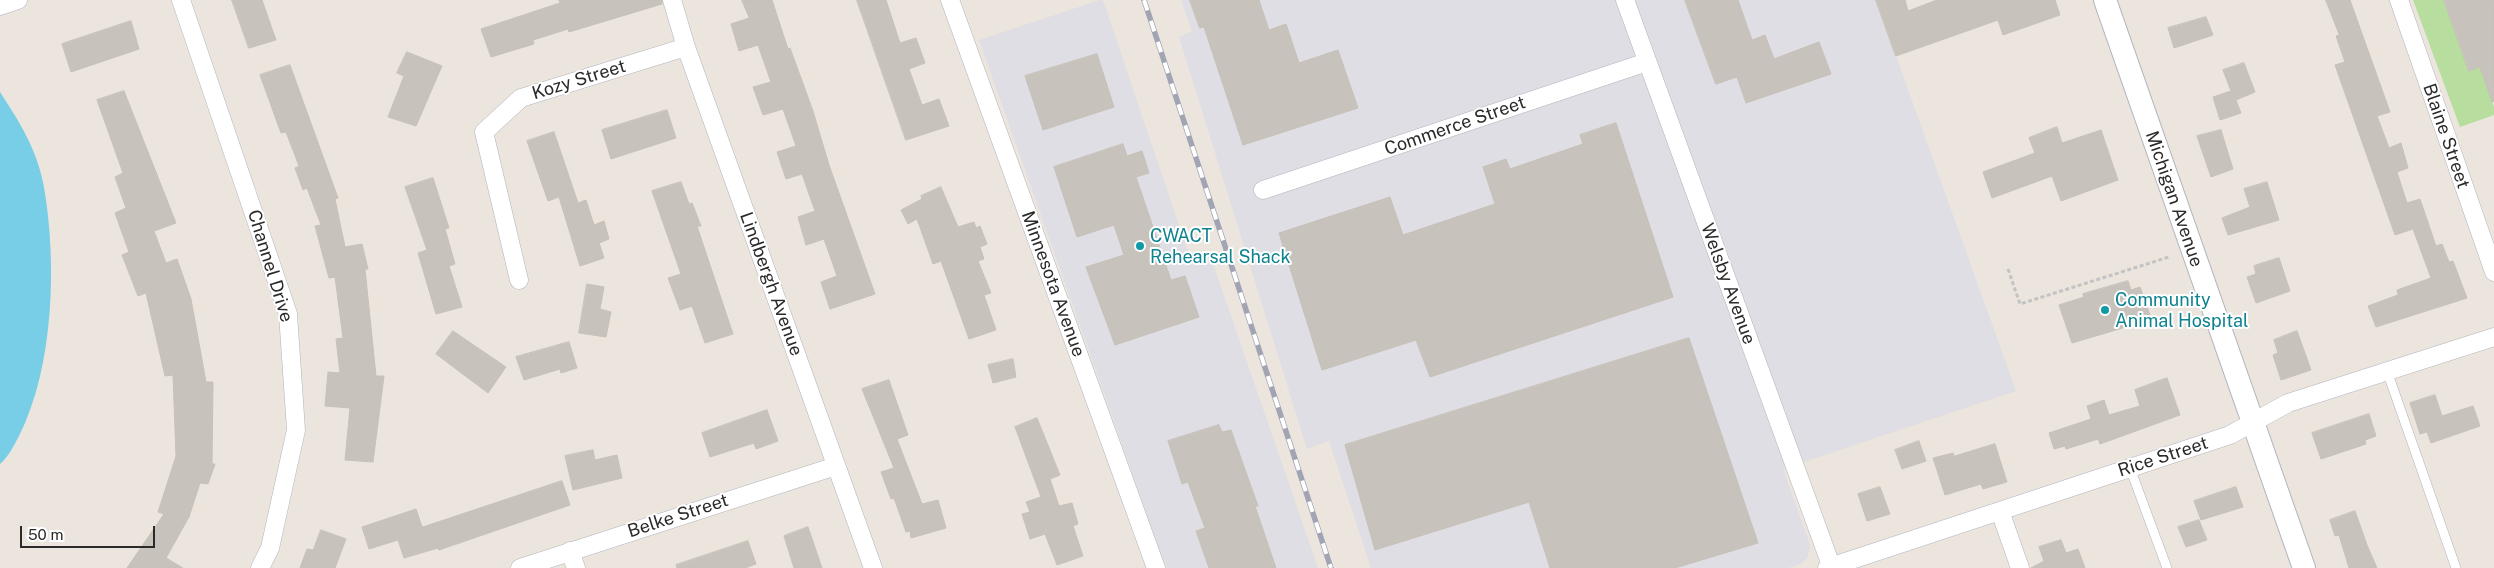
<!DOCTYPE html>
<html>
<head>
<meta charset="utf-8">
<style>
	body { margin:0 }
	#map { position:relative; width:2494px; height:568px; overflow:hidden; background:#ebe5dd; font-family:"Public Sans",sans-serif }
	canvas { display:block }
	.scale { position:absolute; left:20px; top:526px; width:135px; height:22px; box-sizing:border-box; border:2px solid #2a2a2a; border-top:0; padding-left:6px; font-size:15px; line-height:18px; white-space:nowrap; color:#2a2a2a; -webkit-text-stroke:4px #fff; paint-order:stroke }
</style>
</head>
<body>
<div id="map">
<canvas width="2494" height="568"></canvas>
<div class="scale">50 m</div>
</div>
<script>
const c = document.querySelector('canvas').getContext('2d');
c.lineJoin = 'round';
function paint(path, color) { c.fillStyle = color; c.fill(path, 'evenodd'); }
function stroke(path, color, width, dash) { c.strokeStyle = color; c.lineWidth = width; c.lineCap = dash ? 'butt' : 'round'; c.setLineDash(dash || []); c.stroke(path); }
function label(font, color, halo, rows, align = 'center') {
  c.font = font + ' "Public Sans",sans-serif'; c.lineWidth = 4; c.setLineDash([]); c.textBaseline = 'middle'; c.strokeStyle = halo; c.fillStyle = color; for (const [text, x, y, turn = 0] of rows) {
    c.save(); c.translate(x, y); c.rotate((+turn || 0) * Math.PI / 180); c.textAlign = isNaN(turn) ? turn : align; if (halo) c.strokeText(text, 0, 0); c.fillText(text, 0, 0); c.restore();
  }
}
paint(new Path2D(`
	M1100,0H1103L1190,258L1209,252L1318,568H1167L1156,540L979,40Z
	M1181,0H1876L2016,391L1783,469L1810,545L1808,557L1801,564L1788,568H1371L1329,441L1307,449L1179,37L1192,31Z`), '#dfdee4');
paint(new Path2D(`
	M2413,0H2444L2469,71L2480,67L2494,107V115L2460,127Z`), '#b7de9e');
paint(new Path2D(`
	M0,92C20,123 37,149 44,187C57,263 54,367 19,436C13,447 9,456 0,464Z`), '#78cee6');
const building = new Path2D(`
	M232,0H262L276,40L249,48Z
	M559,0H662V4L569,32L568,29L533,40L534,44L491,57L481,29L560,3Z
	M742,0H772L788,49L790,48L813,111L829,165L875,294L830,309L821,282L837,276L824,239L806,245L798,217L815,211L802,174L786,179L777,152L796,146L783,109L763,115L753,87L771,82L758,45L739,51L731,24L749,18Z
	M857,0H886L900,43L916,38L925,63L909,69L922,105L939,99L949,126L906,140Z
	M1190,0H1259L1269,30L1286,24L1299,63L1338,50L1358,108L1243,145L1204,27L1200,28Z
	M1685,0H1738L1752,40L1765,35L1774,59L1819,42L1831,74L1746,103L1737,77L1716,84Z
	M1876,0H1905L1908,11L1937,0H2055L2060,15L2003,35L1998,20L1896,56Z
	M2326,0H2350L2390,112L2377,116L2389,148L2401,143L2408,168L2397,172L2407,203L2420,199L2436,246L2442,244L2449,262L2453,261L2467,298L2376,327L2368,306L2398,295L2397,290L2431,278L2413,229L2395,235L2335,65L2345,62L2336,36L2339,35Z
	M2444,0H2494V101L2492,102L2480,67L2469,71Z
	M2206,17L2213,35L2174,48L2168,28Z
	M131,21L139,49L71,72L62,44Z
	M407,52L442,66L416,126L388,117L404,76L397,73Z
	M1097,54L1114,107L1043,130L1025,76Z
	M2244,63L2255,92L2236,100L2241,113L2220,120L2213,97L2231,91L2223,70Z
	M290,65L338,198L335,199L345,247L362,244L368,269H365L376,376H384L373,462L345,460L350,408L325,406L328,372L340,373L336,339L343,338L335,277L329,278L315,226L321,225L307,188L303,190L295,168L299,166L286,132L281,133L260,75Z
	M124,91L176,223L154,231L166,263L177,259L191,299L206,382H213L212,464H215L208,484L200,483L189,517L166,558L183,568H127L164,514L158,512L176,456L173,375L165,376L146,293L138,296L122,255L129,252L115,213L126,208L115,177L123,173L97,100Z
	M667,110L676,138L611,159L602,130Z
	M1616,123L1673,297L1430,377L1416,340L1322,370L1279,233L1390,197L1403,235L1495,204L1483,167L1506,159L1510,169L1583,144L1580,135Z
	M2057,127L2062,143L2101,130L2118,180L2061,201L2052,176L1992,198L1983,172L2035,153L2029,138Z
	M2221,130L2233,169L2211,177L2197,136Z
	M554,132L578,203L586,200L594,225L604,221L609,239L599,243L604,258L580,266L559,197L548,201L527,141Z
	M1123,144L1127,156L1142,151L1149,173L1136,177L1171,280L1185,276L1199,317L1115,345L1086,267L1124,255L1114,225L1077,237L1054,167Z
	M433,178L449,228L445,229L455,264L449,266L462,307L436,314L418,253L427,250L405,187Z
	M681,182L689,204L692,203L701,226H697L733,334L705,343L692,306L680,310L668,278L681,274L652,191Z
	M2267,182L2279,220L2228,235L2222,218L2250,207L2244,189Z
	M941,187L958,227L974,222L976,228L980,226L987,244L980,247L984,259L978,261L991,293L984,295L996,330L969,339L941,261L933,264L917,219L908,224L901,210L922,199L921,196Z
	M2279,258L2290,291L2256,303L2247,277L2256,274L2254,266Z
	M2128,281L2131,290L2140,287L2150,315L2125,323L2126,327L2072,343L2059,305L2084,297L2083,294Z
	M587,284L604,287L600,309L611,312L606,337L579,333Z
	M453,331L506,367L488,393L436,354Z
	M2297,331L2311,370L2281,380L2273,355L2278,353L2274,340Z
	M1689,338L1758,543L1675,568H1550L1529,502L1375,550L1345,445Z
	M569,342L577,368L561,373L560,369L524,380L516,357Z
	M1013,359L1016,377L993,383L988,365Z
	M2167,378L2180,415L2100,444L2098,439L2066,449L2065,446L2054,449L2049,433L2091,419L2087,406L2104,400L2109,415L2140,406L2135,390Z
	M889,380L908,435L897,439L922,504L938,500L946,528L911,538L910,531L906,532L894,498L891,499L881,472L894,468L862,389Z
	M2435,395L2442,416L2473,406L2480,426L2431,443L2427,432L2420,434L2410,403Z
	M767,410L778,441L756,449L754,443L710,457L702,433Z
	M2369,414L2376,436L2365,440L2366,444L2321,459L2312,433Z
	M1037,418L1060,475L1050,479L1059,506L1072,503L1078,524L1073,526L1083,556L1057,565L1045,534L1030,539L1022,514L1030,512L1026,502L1041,497L1015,427Z
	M1219,425L1222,432L1231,430L1258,506H1255L1276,568H1209L1196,531L1205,528L1188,482L1182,484L1168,441Z
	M1919,441L1926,461L1902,469L1895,450Z
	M1995,444L2007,482L1983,489L1981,484L1945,495L1933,458L1953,453L1954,456Z
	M593,450L595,460L617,455L622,478L573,490L565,456Z
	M562,481L570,505L439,550L438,548L404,558L398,540L369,549L362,527L416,509L422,527Z
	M1880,487L1890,514L1867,521L1858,494Z
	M2236,487L2243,507L2201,520L2194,501Z
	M2355,511L2367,545L2377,568H2349L2339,535L2335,536L2330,520Z
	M2199,520L2207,540L2186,547L2178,527Z
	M808,527L822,568H794L784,536Z
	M321,530L346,539L335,568H300L307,549L313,550Z
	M2061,540L2066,553L2078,549L2085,568H2031L2044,561L2039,547Z
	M748,541L756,564L745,568H677L676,565Z`);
paint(building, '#c7c3bc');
stroke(building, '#c7c0b7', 1);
const service = new Path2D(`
	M2387,371L2456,568
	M2130,468L2167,568`);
const minor = new Path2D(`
	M181,0L288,314L296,430L270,548L260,568
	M672,0L686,47L873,568
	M950,0L1156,568
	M1625,0L1832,568
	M2399,0L2494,272
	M0,6L18,0
	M1263,190L1647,62
	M519,280L484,132L521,98L686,47
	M2000,511L2020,568
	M570,551L576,568
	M520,568L836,466
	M1827,568L2230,435L2288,403L2494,337`);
const tertiary = new Path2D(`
	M2105,0L2304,568`);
stroke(service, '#b1b4bd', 10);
stroke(minor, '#b1b4bd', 19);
stroke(tertiary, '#b1b4bd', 24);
stroke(new Path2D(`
	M2008,269L2020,304L2169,257`), '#c3c3c3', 3, [4, 2.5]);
stroke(service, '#fff', 9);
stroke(minor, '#fff', 18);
stroke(tertiary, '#fff', 22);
const rail = new Path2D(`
	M1144,0L1331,568`);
stroke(rail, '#a1a4b3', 5.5);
stroke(rail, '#fff', 4, [11]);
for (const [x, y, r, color] of [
	[1140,246,5,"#0f9aa8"],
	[2105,310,5,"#0f9aa8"]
]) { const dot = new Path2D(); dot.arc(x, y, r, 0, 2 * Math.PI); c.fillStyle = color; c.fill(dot); stroke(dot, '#fff', 2); }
label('18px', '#2a2a2a', '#fff', [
	["Kozy Street",579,80,-17],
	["Commerce Street",1455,126,-19],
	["Blaine Street",2446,136,71],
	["Michigan Avenue",2174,199,71],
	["Channel Drive",270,266,73],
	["Lindbergh Avenue",771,284,70],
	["Minnesota Avenue",1053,284,70],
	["Welsby Avenue",1728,284,70],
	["Rice Street",2163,457,-18],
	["Belke Street",678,516,-18]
]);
label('18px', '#0d838f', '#fff', [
	["CWACT",1150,236],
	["Rehearsal Shack",1150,257],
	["Community",2115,300],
	["Animal Hospital",2115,321]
], 'left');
</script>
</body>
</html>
